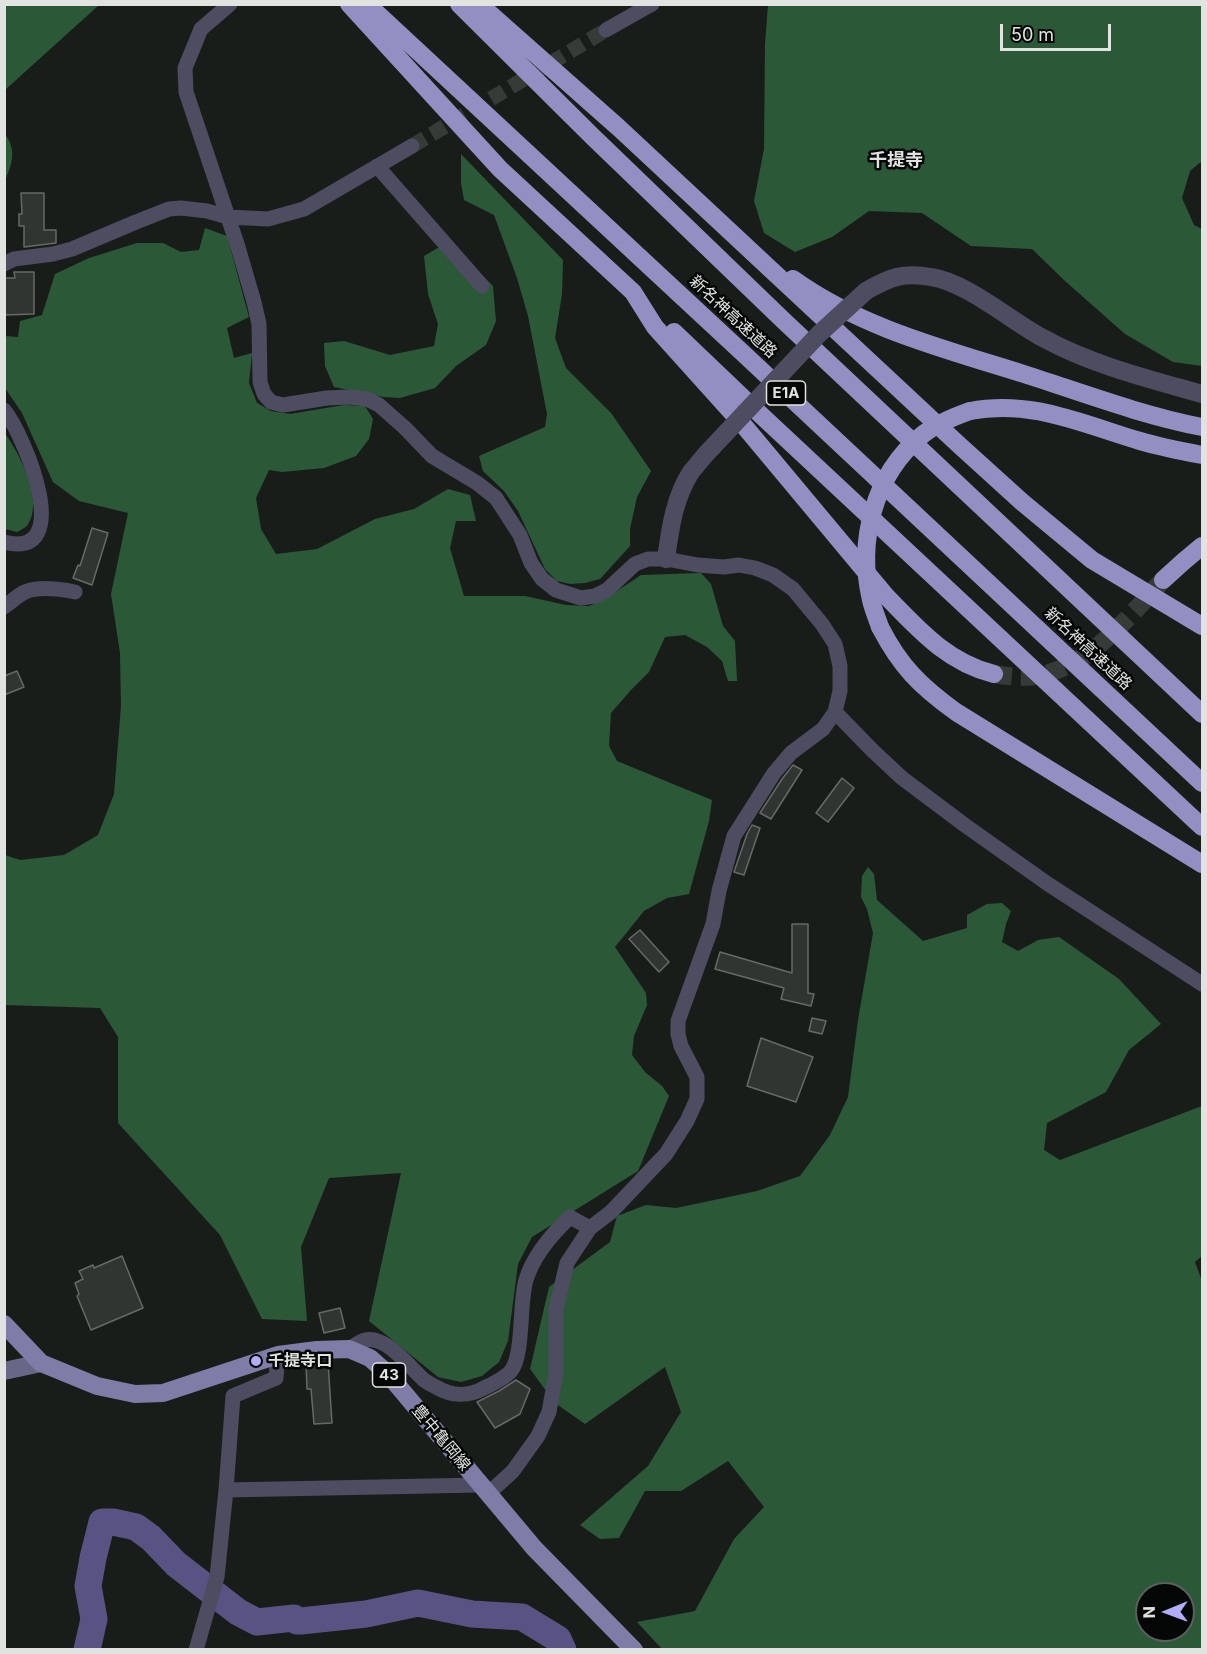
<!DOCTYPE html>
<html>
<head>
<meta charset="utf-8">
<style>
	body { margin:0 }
	#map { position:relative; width:1207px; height:1654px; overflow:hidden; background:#191d19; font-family:Inter,sans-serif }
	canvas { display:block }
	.frame { position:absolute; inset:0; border:6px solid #e1e3e1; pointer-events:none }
	.north { position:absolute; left:1135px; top:1582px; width:60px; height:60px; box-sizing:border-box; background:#050706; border:2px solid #5d5f5e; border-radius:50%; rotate:269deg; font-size:16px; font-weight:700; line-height:24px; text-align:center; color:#e1e3e1 }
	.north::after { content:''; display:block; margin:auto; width:21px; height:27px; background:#b3acf9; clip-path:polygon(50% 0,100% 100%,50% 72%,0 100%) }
	.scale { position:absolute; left:1000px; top:24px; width:111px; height:27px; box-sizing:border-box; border:3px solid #e1e3e1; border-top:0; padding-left:8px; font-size:18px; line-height:21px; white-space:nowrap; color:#e1e3e1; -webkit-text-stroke:4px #050706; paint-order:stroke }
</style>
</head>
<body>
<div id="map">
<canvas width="1207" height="1654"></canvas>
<div class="frame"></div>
<div class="north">N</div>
<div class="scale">50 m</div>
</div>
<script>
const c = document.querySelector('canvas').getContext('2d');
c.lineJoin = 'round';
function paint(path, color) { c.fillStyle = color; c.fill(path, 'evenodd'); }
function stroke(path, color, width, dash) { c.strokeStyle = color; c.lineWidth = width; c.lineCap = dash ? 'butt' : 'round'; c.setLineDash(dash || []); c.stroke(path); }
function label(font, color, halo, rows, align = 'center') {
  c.font = font + ' Inter,"Noto Sans JP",sans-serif'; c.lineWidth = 5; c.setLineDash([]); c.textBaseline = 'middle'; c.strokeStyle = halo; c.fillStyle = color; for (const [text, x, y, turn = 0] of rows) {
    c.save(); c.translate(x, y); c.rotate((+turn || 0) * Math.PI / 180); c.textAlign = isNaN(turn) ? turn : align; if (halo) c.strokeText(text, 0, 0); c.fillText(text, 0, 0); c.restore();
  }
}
paint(new Path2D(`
	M5,4H99V5L5,90Z
	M768,5H1202V161L1190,171L1182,198L1194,225L1202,229V366L1173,362L1125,334L1065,281L1032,249L971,246L922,213L869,211L832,237L795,252L764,233L754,201L764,149L765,44Z
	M5,134C17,151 12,163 5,181Z
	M461,154L563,260L562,294L555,338L566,368L611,413L651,471L637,497L630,529V546L600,579L585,583L570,584L557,581L545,569L518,511L504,491L483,471L479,456L545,427L547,414L528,316L517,278L494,215L464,200L461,183Z
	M205,228L227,236L249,317L227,328L234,358L252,353L249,383L257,403L271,411L290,414L344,405L365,406L373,419L369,439L356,456L324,468L282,472L269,470L256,498L261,529L276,554L317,549L375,519L414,509L448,489L470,495L476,521H456L450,548L464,596H525L566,605L589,606L605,599L641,575L701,573L711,584L723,626L735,641L737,681H728L722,661L707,647L685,635L665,637L649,672L631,690L611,713L609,746L617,761L712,800L709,821L689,894L667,898L644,911L615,947L646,993L647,1005L634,1036L632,1055L645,1072L662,1086L669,1096L638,1171L532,1237L518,1264L508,1341L499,1362L482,1376L461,1382L438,1377L369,1321L401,1173L329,1178L301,1247L307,1321L262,1319L220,1235L118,1123V1037L100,1008L5,1005V855L20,860L64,855L98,835L114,794L121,706L120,653L111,594L128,513L79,501L53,482L22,413L5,388V336L18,337L20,321L42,315L55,274L89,258L137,243H163L181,252L199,250Z
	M443,245L471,264L493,286L496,321L486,345L456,366L435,388L400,398L383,397L334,387L325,366L324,343L344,341L390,355L434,346L438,324L428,294L424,256Z
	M4,432C19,452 44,501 28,524C26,528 20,530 17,532L5,529Z
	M868,867L874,874L877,900L923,941L967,928V915L987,904L1002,903L1011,911L1006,924L1002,942L1018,951L1038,940L1059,937L1119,979L1161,1024L1129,1050L1106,1092L1047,1123L1044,1150L1060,1160L1202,1106V1256L1195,1262L1202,1281V1649H662L637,1622L695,1611L734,1539L764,1507L728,1461L681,1491H645L619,1538L600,1539L580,1525L648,1466L681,1412L665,1367L585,1424L555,1403L530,1369L549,1287L610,1242L617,1216L646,1205L676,1208L757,1191L800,1176L830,1135L848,1097L858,1020L873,933L867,909L861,897L862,876ZM1147,1594H1183V1630H1147Z`), '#2b5938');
stroke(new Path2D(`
	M87,1650L94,1619L88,1586L93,1558L102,1522H113L136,1527L151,1538L176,1564L238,1612L257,1622L294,1618L297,1621H301L366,1614L418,1603L472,1614L522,1617L558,1639L563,1650`), '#585382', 27);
const building = new Path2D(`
	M21,193H44V230H56V243L24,247V226H19V214H22Z
	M14,272H34V314L4,315V278H15Z
	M92,528L108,533L92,585L73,578L78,565L80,566Z
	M17,671L24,687L4,695V676Z
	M793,765L802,770L771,819L760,813L782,779Z
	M842,778L854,788L828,822L816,813Z
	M752,825L760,828L744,875L734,872L747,834Z
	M792,924H808V993L814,994L811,1006L781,999L784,988L715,969L720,952L792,973Z
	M640,930L669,962L659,972L629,939Z
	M812,1018L826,1021L822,1034L809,1031Z
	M761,1038L813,1057L796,1102L747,1086Z
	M122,1256L143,1308L91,1330L77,1296L79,1294L75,1283L83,1279L79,1271L93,1265L94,1268Z
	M340,1308L345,1328L324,1333L319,1313Z
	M328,1362L332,1423L314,1424L311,1389H307L306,1363Z
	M516,1380L530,1389L520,1414L495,1428L477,1402L499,1391Z`);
paint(building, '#313532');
stroke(building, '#666a66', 1.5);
stroke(new Path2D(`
	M412,146L606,30`), '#373b37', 15, [15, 8]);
stroke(new Path2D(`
	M994,674C1012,677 1031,679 1049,673C1096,659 1131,614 1163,580`), '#373b37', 18, [18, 9]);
stroke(new Path2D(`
	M230,4L201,29L185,68L186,92L238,247L254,302L259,324L260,382L264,394L271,402L283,405L327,398L349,397L367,399L379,405L405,428L432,456L477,483L496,498L520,535L531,563L542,579L556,590L581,598L595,596L607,590L635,564L648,559H666L698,565L724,567L739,565L755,568L773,575L793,589L822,624L835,644L840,666V691L835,712L823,729L791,753L774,773L734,836L719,891L713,924L678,1021V1034L681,1046L697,1077V1099L687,1121L666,1154L611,1212L590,1228L567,1263L556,1309V1373L549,1412L538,1436L513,1471L488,1494
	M606,30L652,4
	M377,166L482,286
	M4,264L14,259L53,254L72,249L136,222L169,209L181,208L207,211L228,217L268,219L304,209L412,146
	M4,410C24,434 77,561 4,542
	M4,607C11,602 18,595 25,592C39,586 60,589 75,592
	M835,712L873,751L902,778L966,826L1048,884L1202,984
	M349,1349C354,1346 360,1341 365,1340C387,1335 410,1368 424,1380C428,1383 432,1385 436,1387C451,1396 468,1397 484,1388C491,1385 506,1377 511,1371C524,1354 519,1303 526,1280C533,1256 552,1234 570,1217L590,1228
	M226,1490L480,1485
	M196,1650L217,1577L226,1490L233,1396L276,1378L278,1355`), '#4d4c61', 15);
stroke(new Path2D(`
	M866,291C890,277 904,272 931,277C966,282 1011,321 1043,338C1092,365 1149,379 1202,394
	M666,559C670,530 674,498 691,472C696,466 701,460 706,454`), '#4d4c61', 18);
stroke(new Path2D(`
	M4,1371L41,1363`), '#696788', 18);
stroke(new Path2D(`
	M4,1324L41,1363L97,1386L135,1394L163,1393L278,1355L317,1350L349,1349L370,1358L388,1374L534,1548L634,1650`), '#7f7ca7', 18);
stroke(new Path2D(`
	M349,4L500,169L633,292L655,327L745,427L886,596C919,630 947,662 994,674
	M367,4L746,356L1202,783
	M459,4L593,137L784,321L1202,714
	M479,4L619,128L958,444L1022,502L1092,560L1202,626
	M793,279C861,328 945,349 1024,374C1083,393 1141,415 1202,427
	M674,332L762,416L1202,827
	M970,411C1031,399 1082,424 1140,441C1160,447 1181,451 1202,455
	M1163,580L1184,561L1202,546
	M880,627C900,666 920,686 956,712L1202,864`), '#938fc2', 18);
stroke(new Path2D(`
	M706,454L819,334L866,291`), '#4d4c61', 18);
stroke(new Path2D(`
	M880,627C877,618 873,609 871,600C857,541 874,475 921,436C935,424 953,417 970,411`), '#938fc2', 18);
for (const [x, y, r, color] of [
	[256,1361,6,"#b3acf9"]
]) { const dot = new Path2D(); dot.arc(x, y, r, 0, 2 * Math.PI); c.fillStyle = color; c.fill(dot); stroke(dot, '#050706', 2); }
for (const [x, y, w] of [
	[786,393,39],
	[389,1375,33]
]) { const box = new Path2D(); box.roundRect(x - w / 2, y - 12, w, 24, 4.5); c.fillStyle = '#050706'; c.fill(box); stroke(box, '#e1e3e1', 1.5); }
label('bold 15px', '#e1e3e1', null, [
	["E1A",786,393],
	["43",389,1375]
]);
label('16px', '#e1e3e1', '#050706', [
	["新名神高速道路",733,317,43],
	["新名神高速道路",1088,649,43],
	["豊中亀岡線",441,1438,50]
]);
label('bold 16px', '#e1e3e1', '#050706', [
	["千提寺口",268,1361]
], 'left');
label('bold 18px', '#e1e3e1', '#050706', [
	["千提寺",896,161]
]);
</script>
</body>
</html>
